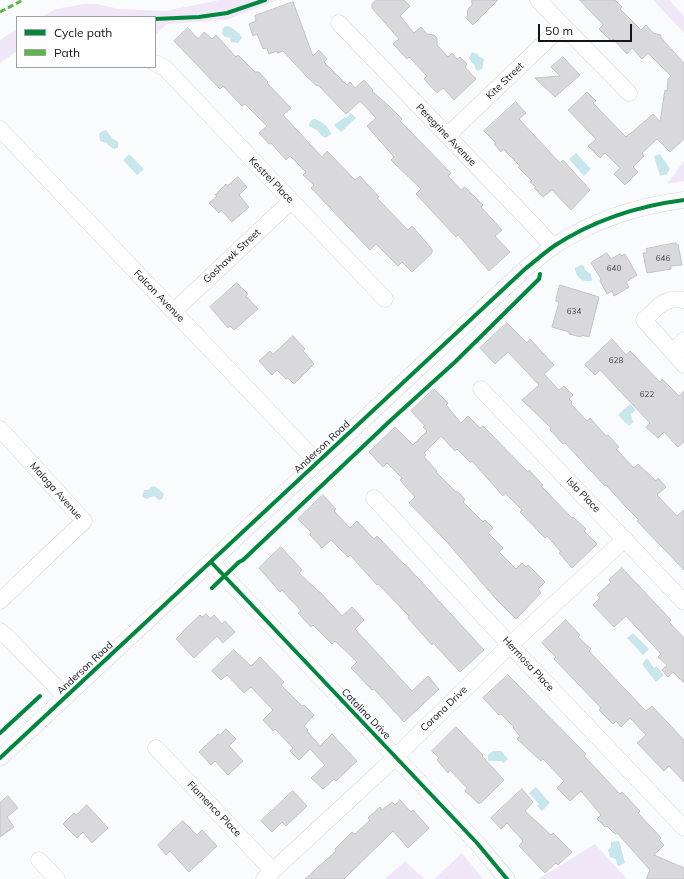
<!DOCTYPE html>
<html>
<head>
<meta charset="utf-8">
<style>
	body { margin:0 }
	#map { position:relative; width:684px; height:879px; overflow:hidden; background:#fafbfd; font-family:Mulish,sans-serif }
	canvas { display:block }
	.legend { position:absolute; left:16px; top:16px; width:140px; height:52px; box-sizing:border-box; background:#fff; border:1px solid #a1a1a2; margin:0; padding:5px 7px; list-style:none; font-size:12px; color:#131417 }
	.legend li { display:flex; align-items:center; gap:8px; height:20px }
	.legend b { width:20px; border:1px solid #a1a1a2 }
	.scale { position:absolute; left:538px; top:24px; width:94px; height:18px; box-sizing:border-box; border:2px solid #131417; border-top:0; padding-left:5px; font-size:12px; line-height:14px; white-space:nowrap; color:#131417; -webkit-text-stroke:3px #fff; paint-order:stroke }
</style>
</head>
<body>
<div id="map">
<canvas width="684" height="879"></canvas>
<ul class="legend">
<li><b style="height:5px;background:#00873e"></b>Cycle path</li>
<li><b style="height:5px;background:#58b947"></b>Path</li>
</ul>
<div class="scale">50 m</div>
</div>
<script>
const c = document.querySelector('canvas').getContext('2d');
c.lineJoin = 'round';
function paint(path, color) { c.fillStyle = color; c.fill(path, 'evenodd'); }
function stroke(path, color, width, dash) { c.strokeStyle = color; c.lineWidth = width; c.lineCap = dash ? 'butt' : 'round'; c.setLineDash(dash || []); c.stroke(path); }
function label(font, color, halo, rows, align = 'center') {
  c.font = font + ' Mulish,sans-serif'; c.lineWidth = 3; c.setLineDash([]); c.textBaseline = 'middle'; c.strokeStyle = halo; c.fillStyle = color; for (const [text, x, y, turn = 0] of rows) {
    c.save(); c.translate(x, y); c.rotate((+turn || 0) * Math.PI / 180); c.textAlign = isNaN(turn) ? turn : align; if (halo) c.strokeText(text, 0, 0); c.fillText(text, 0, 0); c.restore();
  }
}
paint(new Path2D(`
	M219,0H278L226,20L167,24L155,35V17H41L56,9L83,4H97L119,9L166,11Z
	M653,0H669L684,16V33Z
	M17,29V51L0,63V40Z
	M684,161V181L667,184Z
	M595,844L627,879H538Z
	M462,853L483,879H434Z
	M405,861L424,879H385Z`), '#f0e8f9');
paint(new Path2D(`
	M227,26L231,27L238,33H239L242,38L238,43L231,42L230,38L227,37H225L222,34L223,28Z
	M472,52L478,54V56L484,59L482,69L478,71L476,70L474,64L472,63L469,58Z
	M351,113L356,118L341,132L334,125L345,117L346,118Z
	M313,119C319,119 330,127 331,134L326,138L322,136L317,130L309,126V123Z
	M106,130L112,138L118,142V147L115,149L112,148L106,143L100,141L99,134L102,131Z
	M576,153L591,169L584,176L569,159Z
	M129,154L144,169L137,175L123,160Z
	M660,154L670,169L667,174L660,176L654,156Z
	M581,265L584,266L585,270L591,274L592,280L591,281C582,283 575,276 575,268Z
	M630,404L636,410L631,414L632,420L634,421L629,426L618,415Z
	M153,486L156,487L164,494L162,499L159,500L154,496L146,499L142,496L144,490H148Z
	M633,633L649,649L643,655L627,638Z
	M647,658L654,668L656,666L664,675L656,682L642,664Z
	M493,751H501L508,759L504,763L501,761H488V755Z
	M536,787L550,803L542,811L537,806L539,804L529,793Z
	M619,841L625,863L619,866L617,865L616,859L610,857L608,850L611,847V842Z`), '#c7e7ec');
const building = new Path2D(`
	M376,0H404L410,6L400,16L414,33L421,27L427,34L434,35L437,38V45L448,57L452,53L457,59L460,57L467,64L465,67L476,79L454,100L443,88L437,93L424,79L427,76L409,57L407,59L393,44L399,39L372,8V4Z
	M472,0H498L473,25L467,19L468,9L472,5Z
	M580,0H615L622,7L620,9L641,30L646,25L653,33L661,35V38L684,63V139L670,152L657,139L642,153L644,156L633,167L638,172L625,185L614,174L620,168L605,153L600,158L588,146L596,139L568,110L587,92L596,101L593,103L626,137L629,134H630L653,114L660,122L665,90L667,91L668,79L671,76L648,53L642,59L632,48L627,54L613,39L611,41L599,29L603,25Z
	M293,2L313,56L319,50L327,59L324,62L347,85L350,82L355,88L364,80L373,90L372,91L389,106L402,119L400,121L451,173L448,176L461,190L465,187L483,205L481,207L502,230L495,236L510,252L489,271L458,235L456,237L416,194L421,189L391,160L394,157L367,126L376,118L360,101L346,114L318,85L317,86L307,77L283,51L277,53V51L269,54L267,48L263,49L257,34L253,36L249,24L256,21L255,16Z
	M188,28L198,39L204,32L212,39L216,35L236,57L238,55L255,72H259L268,82L267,83L291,108L283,115L322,157L327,151L355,180L360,176L379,197L377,198L408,230L412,226L432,249V253L412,272L402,262L398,266L376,244L370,250L311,188L314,185L303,175L306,172L290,156L286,160L271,143L269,144L259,133L267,126L245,104L242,106L223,86L220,89L174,41Z
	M563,57L580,75L555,97L535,78L560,76L551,67Z
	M516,102L526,113L519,119L560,163L563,160L590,190L571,210L552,190L543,197L534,188L536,187L530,182L532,181L518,167L520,166L503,149L501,152L494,144L496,143L484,131Z
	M238,177L247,187L239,195L249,207L232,222L221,210L219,213L209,203L217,196L215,195L226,184L227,186Z
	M676,243V245L678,244L682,265L671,266V269L647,273L643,253H647L646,249Z
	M607,253L611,259L620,254L621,256L625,254L637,275L626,282L629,287L614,296L612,291L607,294L600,281L601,279L591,263Z
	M237,283L248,294L246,296L258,309L234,330L230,326L228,328L210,307Z
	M560,285L599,297L589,337L582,335L581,337L569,334V332L552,327L559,302L556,301Z
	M507,323L527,343L530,339L554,365L544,374L559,390L564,386L573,395L569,399L572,402L571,404L587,421L590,418L606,436L608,435L619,447L616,449L634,468L638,464L656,481L658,478L666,487L657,495L677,516L684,510V570L637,521L639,520L625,506L606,485L605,486L565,443L563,444L550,430L551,428L522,400L539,385L508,352L495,364L480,348Z
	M293,336L305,349L303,351L310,359L314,364L294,384L288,378L286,379L277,370L272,375L259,361L270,351L273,354Z
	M612,339L626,355L630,351L660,382L662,379L679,396L684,391V442L678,447L664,432L658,438L646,427L650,423L600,370L595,375L585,365Z
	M434,389L448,403L446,405L461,423L468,416L480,428L483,426L528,472L529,470L543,485L541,486L572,518L573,517L586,529L584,531L597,544L572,568L559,553L561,552L547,536L545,538L520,512L522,510L505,493L503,496L472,461L470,462L457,449L455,451L441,436L424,453L426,455L424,457L437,471L436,472L456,492L457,491L465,499L463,502L483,522L485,520L493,528L488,533L503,548L499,552L516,569L522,563L526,567L528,565L545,582L538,589L541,593L516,619L495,598L447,542L409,503L415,497L400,480L402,478L387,463L383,467L369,452L395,427L413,445L427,431L423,427L425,426L411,411Z
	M323,495L336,509L334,511L350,528L357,521L374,539L377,536L405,565H406L484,650L460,672L433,643L432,645L408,618L409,616L378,584L377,585L350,555L348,557L331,540L322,548L310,535L311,532L298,519Z
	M281,547L302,570L299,573L319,592H320L342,616L352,607L364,620L355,629L412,691L428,676L439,689L404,722L374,689L372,690L351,668L357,662L335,641L332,644L313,625L311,627L298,613L301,611L282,590L280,592L259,568Z
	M622,568L671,620L669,622L684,638V683L673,672L668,677L662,670L667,665L658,657L661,654L626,616L614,627L593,605L600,598L597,595L611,582L609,580Z
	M206,614L211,619L214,615L222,624L225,621L235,632L223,643L217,636L194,658L176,639L183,632H182L200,615L202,617Z
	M566,620L580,635L578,637L591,649L589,651L623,687L646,711L652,706L684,740V782L669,766L664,771L637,743L646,735L630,718L621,727L616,721L613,724L599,710L601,708L554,659L556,657L542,643Z
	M234,650L251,666L260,657L284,682L281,685L302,706L304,705L314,715L304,726L308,730L307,731L320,746L332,734L357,761L336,781L334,779L323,789L311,778L325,765L310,749L299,760L290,751L293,748L275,729L273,731L263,720L273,710L251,687L244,693L227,675L221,680L212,671Z
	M508,675L586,754L584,756L620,794L622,792L640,811L638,813L661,838L659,840L664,845L654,855L684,868V879H646L650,870L617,833L615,834L607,826L605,827L597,819L601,815L581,791L570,801L557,788L564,781L543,759L541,761L517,739L520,736L513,728L514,727L501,714L499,715L483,698Z
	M456,727L483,755L482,756L504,780L481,803L480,802L479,804L465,791L467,788L450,770L448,773L437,760L439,758L432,751Z
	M226,729L236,739L229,746L243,761L228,775L215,761L211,765L199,752L218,734L220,735Z
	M522,789L533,802L525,811L551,835L553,833L572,852L558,865L556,863L545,873L519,846L523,841L507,823L501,829L491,818Z
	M293,791L307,806L286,826L282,822L272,832L261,821Z
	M8,796L18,808L7,817L14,827L0,837V803Z
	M400,800L411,812L413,810L429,828L408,848L393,831L344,879H305L336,851L335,849L352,832L355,834L370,820L368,818L380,807L382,810L392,802L395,805Z
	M87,805L108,828L92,843L83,832L77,838L63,824L74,813L76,815Z
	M183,821L197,835L202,830L217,846L189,872L170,851L166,855L158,845Z`);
paint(building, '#d9d9db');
stroke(building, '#c4c4c7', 1);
const minor = new Path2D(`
	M538,0L629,93
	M339,23L537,229L553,247
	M155,63L165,68L385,299
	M0,129L317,462
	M447,136L562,26
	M684,300C665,296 657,308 644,320L684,365
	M174,311L291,201
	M673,353L684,340
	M481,389L684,602
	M0,429L84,521L0,601
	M374,498L510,645L684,828
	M211,562L477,843L507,879
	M0,631L9,639L66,697
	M156,748L273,871
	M0,758L525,269C534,262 544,253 554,246C594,220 637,206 684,200
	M39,860L57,879
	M264,879L384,768L510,645L625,539`);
stroke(minor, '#d6d7d9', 17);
stroke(minor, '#fefeff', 16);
stroke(new Path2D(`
	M0,12L23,0`), '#58b947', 3, [6, 3]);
stroke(new Path2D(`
	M155,19L199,17L227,13L265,0
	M211,562L477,843L507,879
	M212,588L239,562L243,560L391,420L455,362L539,279L540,274
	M0,733L40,696
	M0,758L525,269C534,262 544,253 554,246C594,220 637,206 684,200`), '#00873e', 4);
label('8px', '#444548', null, [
	["646",663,259],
	["640",614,269],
	["634",574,312],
	["628",616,361],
	["622",647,395]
]);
label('10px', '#131417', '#fff', [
	["Kite Street",505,81,-44],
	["Peregrine Avenue",446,135,46],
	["Kestrel Place",271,180,46],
	["Goshawk Street",232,256,-43],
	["Falcon Avenue",159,296,46],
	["Anderson Road",322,447,-43],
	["Malaga Avenue",56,491,48],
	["Isla Place",583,495,46],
	["Hermosa Place",528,664,47],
	["Anderson Road",85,668,-43],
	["Corona Drive",444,709,-44],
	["Catalina Drive",366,714,46],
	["Flamenco Place",214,809,46]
]);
</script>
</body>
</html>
